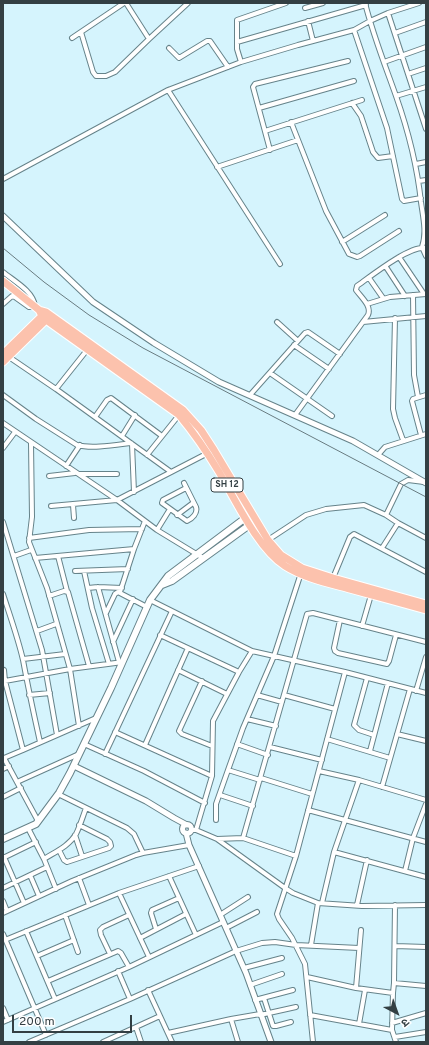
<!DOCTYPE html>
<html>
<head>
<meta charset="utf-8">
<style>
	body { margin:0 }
	#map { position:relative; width:429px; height:1045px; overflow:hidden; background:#d5f4fd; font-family:Overpass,"Noto Sans Devanagari",sans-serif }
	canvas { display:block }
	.frame { position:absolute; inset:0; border:4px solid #333f43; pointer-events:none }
	.north { position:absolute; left:377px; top:993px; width:40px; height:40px; -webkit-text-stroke:3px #fff; paint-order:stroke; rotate:139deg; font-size:11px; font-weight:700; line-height:16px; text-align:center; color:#333f43 }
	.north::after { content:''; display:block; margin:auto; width:14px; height:18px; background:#333f43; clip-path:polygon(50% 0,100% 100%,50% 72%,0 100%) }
	.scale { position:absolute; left:12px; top:1015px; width:120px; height:18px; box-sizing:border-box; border:2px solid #333f43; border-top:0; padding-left:5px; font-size:12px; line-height:14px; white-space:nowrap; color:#333f43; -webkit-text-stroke:3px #fff; paint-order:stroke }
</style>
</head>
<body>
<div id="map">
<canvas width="429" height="1045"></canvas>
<div class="frame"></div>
<div class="north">उ</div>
<div class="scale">200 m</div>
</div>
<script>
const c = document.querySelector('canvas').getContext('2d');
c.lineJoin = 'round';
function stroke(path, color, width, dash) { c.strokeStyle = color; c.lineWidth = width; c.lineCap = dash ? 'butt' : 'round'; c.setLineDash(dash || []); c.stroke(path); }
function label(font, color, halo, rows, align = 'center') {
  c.font = font + ' Overpass,sans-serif'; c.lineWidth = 3; c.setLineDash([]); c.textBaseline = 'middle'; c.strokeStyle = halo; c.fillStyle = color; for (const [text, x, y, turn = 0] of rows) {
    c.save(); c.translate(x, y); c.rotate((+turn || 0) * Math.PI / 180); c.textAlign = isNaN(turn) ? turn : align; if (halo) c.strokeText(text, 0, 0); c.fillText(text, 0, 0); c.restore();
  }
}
const minor = new Path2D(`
	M126,3L149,39
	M365,3C373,35 385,65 396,96C408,130 417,165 421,202C423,217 427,232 422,247L426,256
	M305,8L323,3
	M388,13L426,129
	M308,21L313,41
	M354,30L387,128L402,199L404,201L421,198
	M81,32L93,72L96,76H106L115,72L149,39L188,3
	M395,33L426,22
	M72,38L124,3
	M237,42L366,5
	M169,48L179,58L207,41H210L228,67
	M241,62L237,49V20L286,3
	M384,62L426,47
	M408,74L426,68
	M168,90L280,264
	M396,96L426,87
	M352,103L361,116L373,152L378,158L393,156
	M259,108L354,81
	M291,122L326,211L349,254L357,257L360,256L399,231
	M265,131L362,100
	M270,150L253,87L255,84L348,61
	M416,164L426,162
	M217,167L298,140
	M3,179L168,90L241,62L298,45L354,30L370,21L388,13L419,3
	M419,181L426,180
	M342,242L385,215
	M399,257L424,294
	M386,267L405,296
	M3,272C14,281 33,291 35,306L29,307L15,297L12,296L3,304
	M369,278L383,298
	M413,295L414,375L418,397
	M367,304L390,297L426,294
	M395,318L393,409L395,418L403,440
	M277,322L298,341
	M363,322L426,316
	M294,345L329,369
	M9,357L56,389L171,472
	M270,373L332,416
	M56,389L87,350
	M3,395L36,419L77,445C92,449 115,445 131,443
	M250,395L305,333L308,332L340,354
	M295,415L368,315C372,306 361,297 356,290L357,286C371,276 410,245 426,248
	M95,417L107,400L111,398L162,436
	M3,423L117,500L157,530L203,558
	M421,435L412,401L413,399L426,395
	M122,436L135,415
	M31,443L32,517L29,542L47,588L70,669L79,726
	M132,444L134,492
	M3,448L15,432
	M147,455L179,415
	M378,455L385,447L426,434
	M66,466L80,445
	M79,474H117
	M49,476L75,473
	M184,483L196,507C198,513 192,519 187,521L162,503L163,500L186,488
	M73,505L74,518
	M51,506L117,500L208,453
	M177,515L193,503
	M386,515L398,523L426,538
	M3,522L42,650L57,735
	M157,530L170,509
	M29,538L89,530L142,529
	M268,540L306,515L326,509L364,505L386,515L401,484L408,480L424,482
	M382,548L398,523
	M14,556L31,550
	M58,556L67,591
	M35,558L134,549
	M75,571L128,569
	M84,571L92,608L109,664
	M333,578L350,537L354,534L426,572
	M98,587L119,662
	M88,588L98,587L122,588
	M120,592L134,549L145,521
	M3,594C10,616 18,638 23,660C28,687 34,715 40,742
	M49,596L64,591L68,592L89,666
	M150,600L252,651L345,672
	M106,613L115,594L118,592L147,607
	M340,620L334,648L335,651L338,653L387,664L389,661L396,635
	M362,626L371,595
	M37,631L56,624
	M160,635L239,672
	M113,642L133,599
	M23,659L65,654
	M178,670L227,694
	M3,671L4,670L5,681L23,750L96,718
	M367,678L354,725L359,730L374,735
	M5,681L70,669L123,662
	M202,681L179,731L182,734L212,746
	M416,691L426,657
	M29,695L50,693
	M257,695L282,702
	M284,695L335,709
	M247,719L276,726
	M115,732L212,776
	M397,734L426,741
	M327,739L390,758
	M84,744L144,771L205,803
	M237,744L268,755
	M145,745L188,648
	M270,747L322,760
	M23,750L4,758L38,821
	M370,751L388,683
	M105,754L172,611
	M3,769L9,766
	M228,770L260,780
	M319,771L359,780
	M261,778L312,794
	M17,782L79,754
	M382,787L410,689
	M58,794L127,828L134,834L143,853
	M220,795L253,806
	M3,797L21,788
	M308,810L426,842
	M216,820V804L228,770L243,728L274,656L301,573
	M28,828L44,859L56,889
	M191,830H196L217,839L285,888L293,893L318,903L362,906L426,905
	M196,830L212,776L213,721L239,672L252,651
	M75,835L82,856
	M243,838L307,614L313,613L426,642
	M217,839L243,838L296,856
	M59,850L64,860L67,862L109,848L111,846L110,842L107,839L79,825
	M334,852L359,780L426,800
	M4,857L24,903
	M3,858L36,842
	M44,859C55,852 69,846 76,834C80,826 83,816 86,808
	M405,871L413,838L426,804
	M30,875L39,896
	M169,876L196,935
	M79,878L89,905
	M3,888L47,867
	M119,893L149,957
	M3,901L7,911
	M322,903L334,852L426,877
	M357,905L367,860
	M3,913L72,881L136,855L143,853L189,845
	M65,915L78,952
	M220,915L248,897
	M226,928L257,912
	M156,929L151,913L152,910L179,898
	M26,931L55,999
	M3,934L46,1035
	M140,938L186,914
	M5,940L119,893L199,866
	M311,945L318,903
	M395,946L426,947
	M110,954L101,935L100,930L103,927L129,915
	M37,956L74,940
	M244,968L282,958
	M118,971L130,999
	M307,977L356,988L393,993
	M48,981L118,951L121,953L129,967
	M394,983L426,986
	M250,985L282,974
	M356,988L361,930
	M148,990L172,1042
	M264,998L273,1026H276L291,1022
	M255,1000L293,990
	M3,1008L8,1020
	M260,1015L296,1007
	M310,1015L392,1030L393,993L394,983L395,905
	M231,1019L238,1042
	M3,1022L129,967L223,922
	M392,1023L426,1013
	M359,1024L365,990
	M136,1027L141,1042
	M392,1030L396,1042
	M168,1033L231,1019L260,1014
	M395,1037L426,1032
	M29,1042L130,999L236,951L262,943L275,942L296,945L359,948
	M103,1042L160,1016
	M313,1042L305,964L292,938L279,919L277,914L296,856L345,672L426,693`);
const tertiary = new Path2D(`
	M3,216L93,302L154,343L219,382L353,441L426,483
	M74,766L146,801L174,818L187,825
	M182.5 829a4.5 4.5 0 1 1 9 0a4.5 4.5 0 1 1-9 0Z
	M186,833L189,845L246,973L271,1042`);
const secondary = new Path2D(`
	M162,585L172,581L255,521
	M3,839L36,824L59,793L70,773L111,688L150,600L168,576L248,516`);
const primary = new Path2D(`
	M3,281L39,310L42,316L46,320L179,415C194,433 207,452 219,472C235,499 258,549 285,566C304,578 328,583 350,589C375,596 401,603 426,610
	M39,310L46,312L183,410L201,430L214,450L268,540L281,555L302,568L333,578L426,604
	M3,354L44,314
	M3,362L49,317`);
stroke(minor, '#66838a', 6);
stroke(tertiary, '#66838a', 7);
stroke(secondary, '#66838a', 8);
stroke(primary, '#fff', 9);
stroke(minor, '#fff', 4);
stroke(tertiary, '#fff', 5);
stroke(secondary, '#fff', 6);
stroke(primary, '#fcc2ad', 7);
stroke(new Path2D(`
	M3,248L44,282L89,315L143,348L426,497`), '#687b80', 1);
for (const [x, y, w] of [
	[227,485,32]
]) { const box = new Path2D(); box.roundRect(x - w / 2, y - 7, w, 14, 3); c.fillStyle = '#fff'; c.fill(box); stroke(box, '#333f43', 1); }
label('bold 9px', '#333f43', null, [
	["SH 12",227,485]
]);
</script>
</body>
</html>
